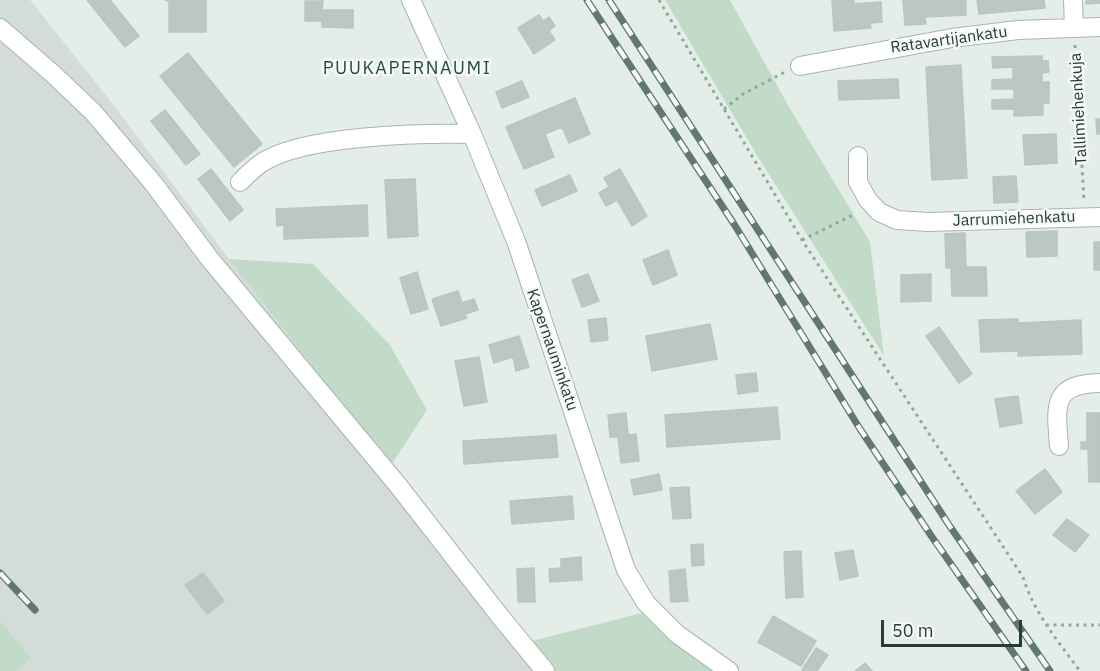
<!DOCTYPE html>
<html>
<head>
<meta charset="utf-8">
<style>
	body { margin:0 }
	#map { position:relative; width:1100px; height:671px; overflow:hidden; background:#e5ede9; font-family:"IBM Plex Sans",sans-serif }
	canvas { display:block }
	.scale { position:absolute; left:881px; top:620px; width:141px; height:27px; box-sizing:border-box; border:3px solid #263c37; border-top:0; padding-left:8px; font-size:18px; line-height:21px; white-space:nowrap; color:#263c37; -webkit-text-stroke:4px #f5f9f7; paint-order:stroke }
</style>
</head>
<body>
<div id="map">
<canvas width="1100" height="671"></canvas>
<div class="scale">50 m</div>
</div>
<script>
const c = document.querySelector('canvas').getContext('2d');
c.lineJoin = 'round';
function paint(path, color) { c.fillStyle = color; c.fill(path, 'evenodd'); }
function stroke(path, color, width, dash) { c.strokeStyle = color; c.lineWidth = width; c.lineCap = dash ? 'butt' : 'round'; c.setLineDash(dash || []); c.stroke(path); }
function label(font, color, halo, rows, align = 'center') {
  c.font = font + ' "IBM Plex Sans",sans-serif'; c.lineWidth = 5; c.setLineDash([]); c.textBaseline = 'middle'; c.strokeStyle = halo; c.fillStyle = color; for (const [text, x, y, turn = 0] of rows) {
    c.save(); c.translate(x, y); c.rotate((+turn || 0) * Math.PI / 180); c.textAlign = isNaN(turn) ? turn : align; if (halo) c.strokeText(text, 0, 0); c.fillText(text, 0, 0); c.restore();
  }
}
paint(new Path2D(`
	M0,0H30L112,103L229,259L548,671H0Z`), '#d3dcd8');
paint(new Path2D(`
	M665,0H730L789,107L870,242L884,356L758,157Z
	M229,259L313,264L390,345L427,410L390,467Z
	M642,613L673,642L716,671H548L524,643Z
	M0,621L31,658L17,671H0Z`), '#c1dbc8');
const building = new Path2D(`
	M87,0H110L139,36L125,47Z
	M165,0H206V32H169V1Z
	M832,0H854V4L881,2L882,22L870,23L871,28L834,31Z
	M903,0L966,1V15L925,17L926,24L905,25Z
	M977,0H1044L1045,8L979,14Z
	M1086,0H1100V3L1086,4Z
	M305,1H323L322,10H353V28L322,27V21H305Z
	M539,15L543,21L549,17L555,26L549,31L555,40L534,54L518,28Z
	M188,53L262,144L234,167L160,76Z
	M1042,56V61H1048L1049,72L1042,73V82H1049V103H1043V115L1014,116V109H992V100L1014,99V89H992V80L1013,79V67L993,68L992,57Z
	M961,65L967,178L932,180L926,67Z
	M898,79L899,98L839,100L838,81Z
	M522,81L529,97L502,108L496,92Z
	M575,98L590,134L569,143L562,127L545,134L554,157L524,169L506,127Z
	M165,110L200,154L186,165L151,121Z
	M1096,119H1100V134H1097Z
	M1056,134L1057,163L1025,165L1023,135Z
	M211,169L243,210L230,221L198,179Z
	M620,169L647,216L632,226L617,200L606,206L599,193L609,187L604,178Z
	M570,175L577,191L542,206L535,190Z
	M1016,176L1018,202L994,203L993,177Z
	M415,179L418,236L388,238L385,180Z
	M367,205L368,236L284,239V225L277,226L276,209Z
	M1057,231V256L1027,257L1026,232Z
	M965,233L966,267H986L987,296H952L951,268H946L945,234Z
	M1094,242H1100V270H1094Z
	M668,250L677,275L653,285L643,260Z
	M417,272L428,309L411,314L400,278Z
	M588,274L599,301L582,307L572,280Z
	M931,274V301L901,302V275Z
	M458,291L462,303L474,299L478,310L465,314L467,318L441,326L432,299Z
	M606,318L608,340L591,342L588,320Z
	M1018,319V323L1081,320L1082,354L1018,356V351L981,352L979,320Z
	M710,324L717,359L652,371L646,336Z
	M939,327L972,374L959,383L926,336Z
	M519,336L529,367L516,371L513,357L494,363L489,345Z
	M479,357L487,402L464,406L455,361Z
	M756,373L758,391L738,394L736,375Z
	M1018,396L1022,423L1000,427L995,399Z
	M777,407L780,439L667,447L665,415Z
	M626,413L628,435L636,434L639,461L621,463L618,437H610L608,415Z
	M1087,413H1100V482H1089L1088,449H1081V442H1087Z
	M556,435L558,457L464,464L463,441Z
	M1045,469L1062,492L1035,514L1016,491Z
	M659,474L662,490L634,495L631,480Z
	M689,487L691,518L673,519L670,488Z
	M572,496L574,519L512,524L510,501Z
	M1067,519L1089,535L1075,552L1053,535Z
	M703,544L704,565L692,566L691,545Z
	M853,550L858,576L840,580L835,553Z
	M801,551L803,597L786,598L784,552Z
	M581,557L582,580L550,582L549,569L561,568V559Z
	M534,568L535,602H518L517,569Z
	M685,569L688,601L671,602L669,571Z
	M203,573L224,601L207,614L185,585Z
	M773,616L816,641L801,666L758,642Z
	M816,648L828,655L817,671H804L802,670Z
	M865,663L872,671H855Z`);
paint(building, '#bbc7c2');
stroke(building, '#b8c5c0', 1.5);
const minor = new Path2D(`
	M411,0L472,134L516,241L626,570L646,603L677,634L729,671
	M1073,0L1074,27
	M0,28L53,74L93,112L153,183L209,258L397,484L499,615L545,671
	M800,66L952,38L1018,30L1100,27
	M858,156V182L868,200L879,212L897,220L928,222L1100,217
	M240,182C246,176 253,169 260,164C300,135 422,133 472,134
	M1059,446C1056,406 1051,384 1100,383`);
stroke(minor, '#a8b4b0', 20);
stroke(new Path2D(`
	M659,0L802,240L1023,577C1034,613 1058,641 1080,671
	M1075,45L1084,201
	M724,109L743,94L785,72
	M802,240L855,214
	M1046,625H1100`), '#89aca2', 3, [3, 4.5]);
stroke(minor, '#fff', 18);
const rail = new Path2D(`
	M587,0L734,224L860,429L932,537L1026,671
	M609,0L949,525L1050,671
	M0,573L35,610`);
stroke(rail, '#617872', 7);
stroke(rail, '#f5f9f7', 4.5, [14]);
label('16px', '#263c37', '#f5f9f7', [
	["Ratavartijankatu",949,40,-8],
	["Tallimiehenkuja",1079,109,-93],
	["Jarrumiehenkatu",1014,219,-2],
	["Kapernauminkatu",552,350,71]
]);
c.letterSpacing = '1.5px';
label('18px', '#244c44', '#f5f9f7', [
	["PUUKAPERNAUMI",407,69]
]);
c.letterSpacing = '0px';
</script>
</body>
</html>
